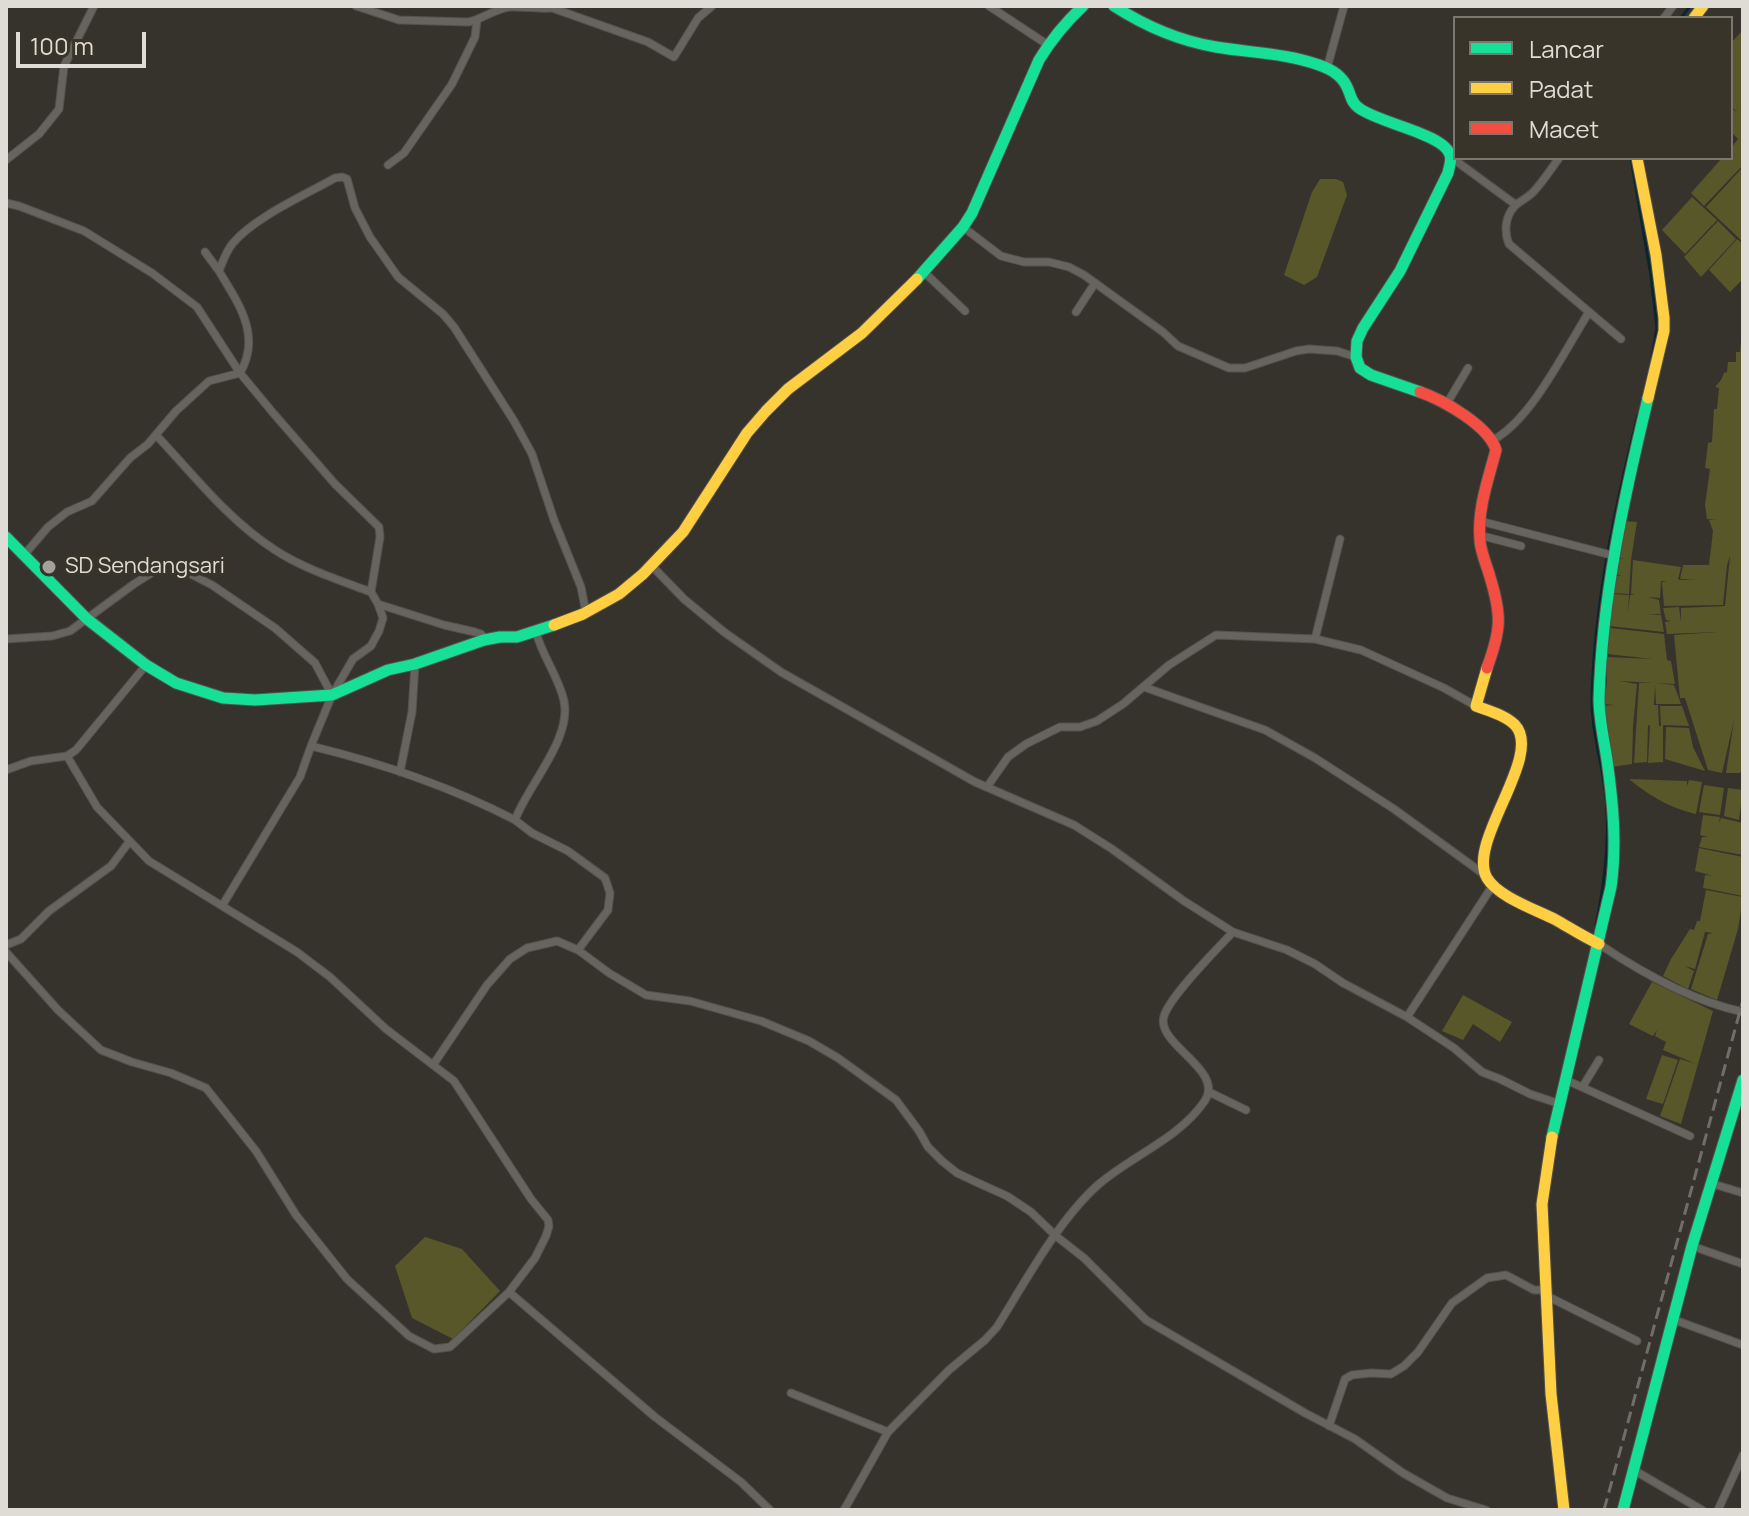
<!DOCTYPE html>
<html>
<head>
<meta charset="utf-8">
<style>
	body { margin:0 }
	#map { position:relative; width:1749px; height:1516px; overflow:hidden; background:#36332c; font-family:Manrope,sans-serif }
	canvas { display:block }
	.frame { position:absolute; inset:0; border:8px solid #dfdcd5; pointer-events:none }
	.legend { position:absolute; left:1453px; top:16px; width:280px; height:144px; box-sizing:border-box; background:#393429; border:2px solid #7b776e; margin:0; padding:10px 14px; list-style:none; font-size:24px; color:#dfdcd5 }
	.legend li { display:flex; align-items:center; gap:16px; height:40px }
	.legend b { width:40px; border:2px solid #7b776e }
	.scale { position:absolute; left:16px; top:32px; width:130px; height:36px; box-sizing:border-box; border:4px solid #dfdcd5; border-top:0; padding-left:10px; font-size:24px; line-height:28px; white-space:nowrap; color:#dfdcd5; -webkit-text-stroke:6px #393429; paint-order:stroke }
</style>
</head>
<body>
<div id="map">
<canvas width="1749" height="1516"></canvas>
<div class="frame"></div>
<ul class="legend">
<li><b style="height:10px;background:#16e098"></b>Lancar</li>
<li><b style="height:10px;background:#ffcf43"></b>Padat</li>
<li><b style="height:10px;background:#f24e42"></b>Macet</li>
</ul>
<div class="scale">100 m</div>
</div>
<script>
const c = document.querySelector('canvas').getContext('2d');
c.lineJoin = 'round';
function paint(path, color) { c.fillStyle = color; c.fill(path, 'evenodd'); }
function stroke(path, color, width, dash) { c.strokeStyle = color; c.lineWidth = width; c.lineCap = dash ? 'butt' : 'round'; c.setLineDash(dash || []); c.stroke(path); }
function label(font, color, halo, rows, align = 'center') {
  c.font = font + ' Manrope,sans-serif'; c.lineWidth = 7; c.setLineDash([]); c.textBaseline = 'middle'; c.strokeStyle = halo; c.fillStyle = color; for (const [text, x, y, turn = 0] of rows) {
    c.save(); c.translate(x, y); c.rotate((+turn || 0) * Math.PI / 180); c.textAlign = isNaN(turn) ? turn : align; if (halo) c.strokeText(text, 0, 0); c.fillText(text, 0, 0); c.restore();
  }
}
paint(new Path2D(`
	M1743,30V165L1704,206L1691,193L1722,158H1731V148L1738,139L1731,132V108L1737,112L1731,106V43Z
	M1743,167V242L1706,207Z
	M1320,179H1336L1343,182L1347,195L1317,277L1304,285L1284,275L1312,192Z
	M1692,197L1717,220L1685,254L1662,230Z
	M1718,221L1736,239L1701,277L1684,257Z
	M1737,239L1743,244V279L1730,292L1709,270Z
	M1743,321V769L1740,773H1726L1734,720L1722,773L1708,770L1685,698H1680L1674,635L1718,632L1667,634L1665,622L1671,621L1666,620L1663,608L1679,607L1681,622V608L1725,606L1730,556L1727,565L1723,605L1664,606L1662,582L1667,581H1661L1660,598L1648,597L1659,600L1661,614H1646L1661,615L1664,632L1609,626L1613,594L1629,595L1628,613L1630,595H1635L1631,594L1633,560L1681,567L1678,579L1680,580H1696L1680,579L1683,565H1709L1713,531L1709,520H1716L1707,519L1705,505L1710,469L1705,468L1708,443L1712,442L1714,409H1717L1719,388L1715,387L1721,380L1724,373L1727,372L1728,362H1736V352H1740Z
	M1624,521L1637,522L1631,560L1629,594L1613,593L1616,576H1621L1616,574L1619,559H1623L1618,557Z
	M1610,628L1664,634L1667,660L1671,661L1675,684L1655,683L1674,685L1681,704H1656L1655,685L1654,705H1658L1659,726H1661L1660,706H1682L1689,726L1663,725V762L1648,763L1650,726L1648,725L1647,762L1634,763L1639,683H1654L1619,681L1637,684L1633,726L1632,764L1611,767L1604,706L1614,705L1604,704L1607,681V657L1653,659L1607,654Z
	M1666,727L1689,728L1693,747L1705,771L1665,759Z
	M1629,779L1687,781V786L1689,780L1702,782L1696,814C1668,807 1653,798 1629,779Z
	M1704,785L1724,788L1720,815L1699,812Z
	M1728,788L1743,790L1739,820L1724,816Z
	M1703,815L1720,817L1719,823L1721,818L1743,823V855L1699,847L1702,837H1708L1700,835Z
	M1699,848L1743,857V896L1703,888L1705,875L1713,876L1695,871Z
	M1706,890L1743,897L1738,929L1717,1000L1691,989L1708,934L1713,933L1705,932L1695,969L1685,966L1694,971L1688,989L1663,976L1671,959L1690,929L1694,930L1697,921H1700Z
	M1652,982L1713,1011L1681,1124L1660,1116L1680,1059L1696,1064L1663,1050L1666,1042L1655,1036L1657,1030L1653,1036L1629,1024Z
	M1463,995L1512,1022L1500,1042L1473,1024L1463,1040L1442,1031Z
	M1662,1055L1678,1060L1663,1104L1646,1099Z
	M425,1237L462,1249L500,1291L453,1339L412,1318L395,1266Z`), '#57572a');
stroke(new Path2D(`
	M1681,18L1690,6
	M1631,158L1651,276L1657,328L1652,357
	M1596,925C1604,887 1609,849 1607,811C1606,773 1591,735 1592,696C1595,601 1615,507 1638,415`), '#09262d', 3);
const street = new Path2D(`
	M356,6L399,20L468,22C483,19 494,9 510,7C524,6 550,11 560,6
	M989,6L1048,45
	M555,9L648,42L674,57L698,18L712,6
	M1664,18L1673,6
	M1327,68L1344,6
	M1452,158L1516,205
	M1559,158C1551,169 1544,180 1535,190C1529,198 1520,200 1514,207C1505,217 1504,232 1509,244L1621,339
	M6,160L39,134L59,109L64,66L94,6
	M388,165L404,153L452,84L475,37L477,20
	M6,203L19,206L84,231L152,273L197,307L240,373L274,414L335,484L379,527L380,537L371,592L378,604L383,618L379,631L371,646L353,659L332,695L311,746L300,777L222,906
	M963,227L1001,256L1024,262H1049L1069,267L1084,275L1163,332L1178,346L1229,368H1245L1296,351L1309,349L1337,351L1356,357
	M205,252L219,271
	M924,272L965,311
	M1076,312L1095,283
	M1446,405L1468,368
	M156,435C194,475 228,520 275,550C304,569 339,580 371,592
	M1493,440C1532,419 1565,350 1589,312
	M1480,521L1615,556
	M1479,535L1521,546
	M24,555L48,527L67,512L92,501L130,458L148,444L176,411L209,381L240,373C262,335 238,303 219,271C223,261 226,251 233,243C255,217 305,195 335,178L342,177L347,179L355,208L370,237L398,277L443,314L454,327L514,421L532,454L554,520L581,587L586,613
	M651,565L684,599L724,632L781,672L975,782L1074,825L1112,849L1184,901L1233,932L1287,950L1315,964L1343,983L1407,1017C1436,973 1464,929 1493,885
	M378,604L444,625L475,632L481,634L486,640
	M536,632C542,656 559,677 564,701C572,739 528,785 515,820L532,833L568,851L605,878L610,893L608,910L578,950
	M6,639L52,636L70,631L134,584L161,567H177L212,585L275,628L315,663L332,695
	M1315,639L1340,539
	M1144,687L1265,730L1315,758L1394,809L1485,875
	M311,746C381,763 451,787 515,820
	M67,756L97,807L149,861L297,952L330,977L386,1029L454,1081L531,1199L548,1220L549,1226L546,1236L535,1258L509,1292L655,1417L741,1482L770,1510
	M6,770L31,761L67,756L76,750L146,665
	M400,772L412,712L415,664
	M987,787L1008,757L1026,744L1060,727H1080L1097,721L1123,704L1169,665L1216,635L1315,639L1361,650L1444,688L1476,706
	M1599,944C1642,973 1692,1001 1743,1012
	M6,945L21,939L49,911L111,866L129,842
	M6,952L58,1010L101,1050L132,1062L171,1073L206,1088L256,1151L296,1215L347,1279L409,1336L434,1349L450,1347L509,1292
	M1407,1017L1454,1048L1482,1072L1500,1079L1530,1094L1560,1104
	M433,1065L487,985L510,959L527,948L557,941L578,950L609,973L646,995L690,1001L761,1021L809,1041L838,1058L896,1100L919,1131L928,1147L942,1161L957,1173L976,1182L1007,1196L1031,1212L1056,1236L1084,1258L1146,1320L1305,1413L1355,1439L1403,1473L1447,1498L1486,1510
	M1566,1080L1690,1136
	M1583,1086L1599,1060
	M1209,1092L1246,1110
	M1710,1183L1743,1193
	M1692,1246L1743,1264
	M1547,1296L1637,1341
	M1672,1319L1743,1345
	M791,1393L888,1432
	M1329,1426L1345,1379L1352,1375L1371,1373L1391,1374L1404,1366L1418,1352L1452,1303L1487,1278L1506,1275L1534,1290H1546
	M1632,1469L1702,1510
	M844,1510L888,1432L949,1370L985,1340L997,1327C1025,1282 1059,1219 1099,1184C1133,1155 1178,1139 1204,1102C1227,1070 1155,1045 1164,1016C1170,996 1217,949 1233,932
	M1718,1510L1743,1455`);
const fast = new Path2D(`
	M1114,6C1145,26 1180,41 1216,47C1251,53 1286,53 1319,65C1331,69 1342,76 1347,87C1351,95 1351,103 1359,108C1378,123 1445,134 1450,155C1452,161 1449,167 1448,173L1400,271L1363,328L1357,341L1356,357L1360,368L1371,375L1420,392
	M917,279L963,227L972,213L1039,60C1051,40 1066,22 1083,6
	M6,537L87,619L146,665L176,683L223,698L255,700L332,695L388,670L415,664L484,640L500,637H517L554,625
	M1552,1137L1611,887C1617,844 1613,803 1607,760C1604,740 1599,719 1599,699C1602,597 1624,497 1648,398
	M1623,1510L1692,1246L1743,1080`);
const slow = new Path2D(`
	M1694,18L1703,6
	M1637,158L1656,255L1664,318V331L1648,398
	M554,625L583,614L619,594L643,574L683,532L747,433L766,411L788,389L862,333L917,279
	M1487,668L1476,706C1489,711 1505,715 1515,725C1544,756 1466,842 1487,878C1498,897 1537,910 1556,920C1570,928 1584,937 1599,944
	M1552,1137L1542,1204L1551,1394L1564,1510`);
const jam = new Path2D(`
	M1420,392C1443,400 1489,426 1496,450C1488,480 1477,510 1480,541C1481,553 1487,566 1490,577C1502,616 1501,630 1487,668`);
stroke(street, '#54514b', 9);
stroke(fast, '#54514b', 13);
stroke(slow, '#54514b', 13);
stroke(jam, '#54514b', 13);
stroke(street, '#66645f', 7);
stroke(fast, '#16e098', 11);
stroke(slow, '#ffcf43', 11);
stroke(jam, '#f24e42', 11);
stroke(new Path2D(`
	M1604,1510L1743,1000`), '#716e6a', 3, [12, 6]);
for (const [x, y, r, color] of [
	[49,567,8,"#a4a19a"]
]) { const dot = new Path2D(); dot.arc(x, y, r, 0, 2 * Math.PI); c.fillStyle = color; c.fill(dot); stroke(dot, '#393429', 3); }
label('22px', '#dfdcd5', '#393429', [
	["SD Sendangsari",65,567]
], 'left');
</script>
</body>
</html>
